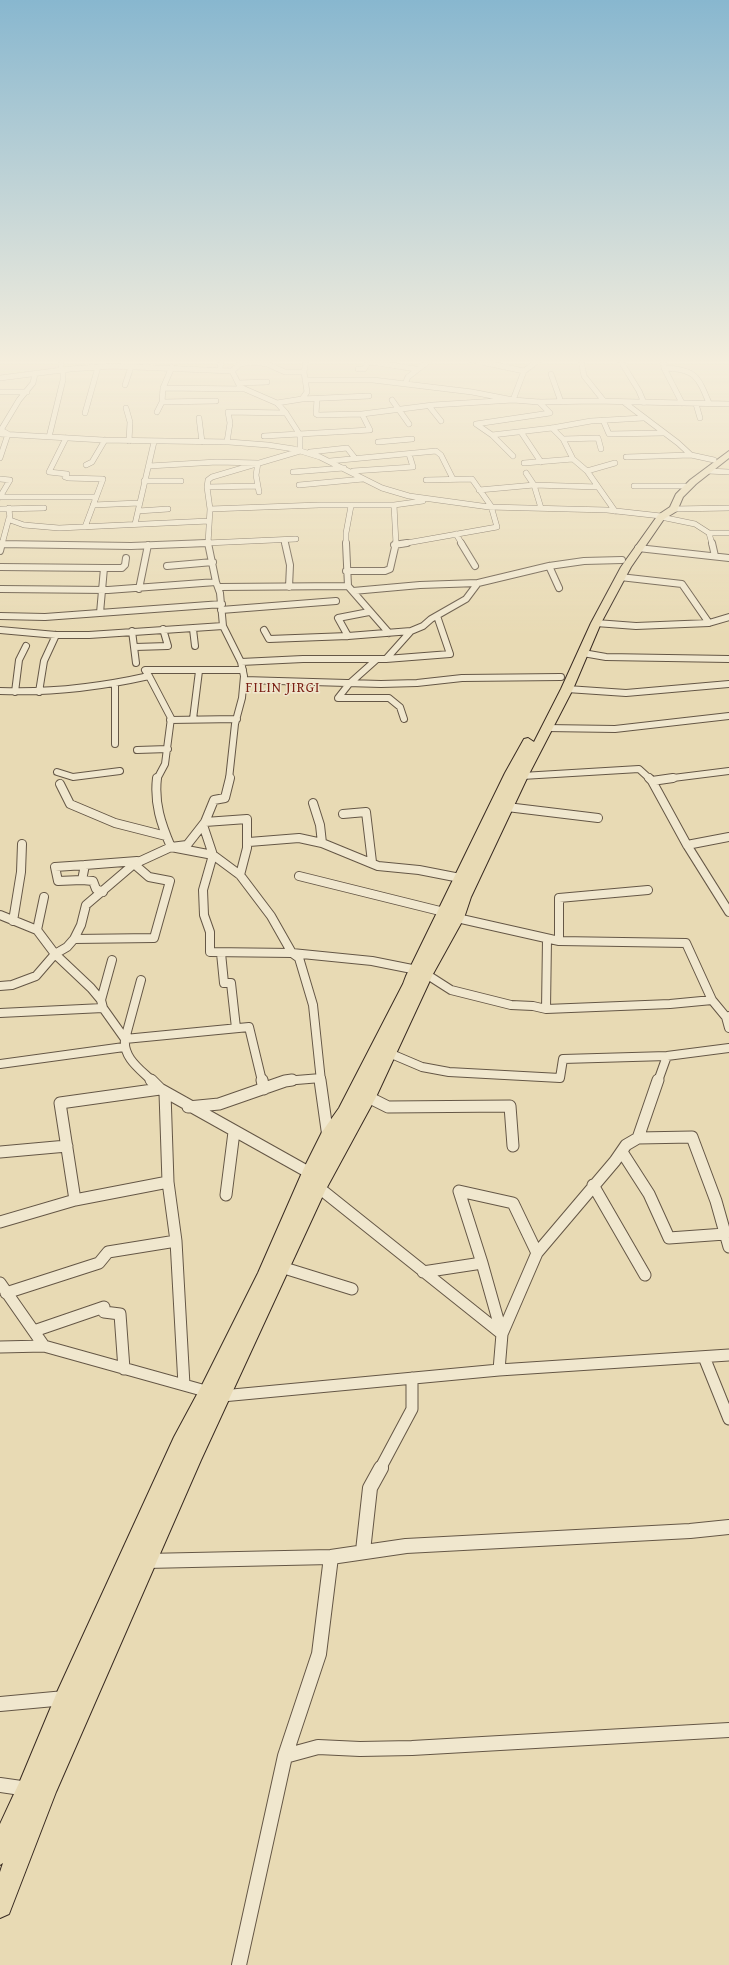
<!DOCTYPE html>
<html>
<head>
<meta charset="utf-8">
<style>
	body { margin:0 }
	canvas { display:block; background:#e8dab4 }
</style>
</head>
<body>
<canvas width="729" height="1965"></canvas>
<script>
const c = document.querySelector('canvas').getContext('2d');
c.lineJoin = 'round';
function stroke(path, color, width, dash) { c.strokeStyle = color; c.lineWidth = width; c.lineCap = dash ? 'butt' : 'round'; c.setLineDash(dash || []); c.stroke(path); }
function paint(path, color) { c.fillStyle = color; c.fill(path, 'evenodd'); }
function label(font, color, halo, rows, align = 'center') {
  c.font = font + ' "Gentium Book Plus",serif'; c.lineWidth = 3; c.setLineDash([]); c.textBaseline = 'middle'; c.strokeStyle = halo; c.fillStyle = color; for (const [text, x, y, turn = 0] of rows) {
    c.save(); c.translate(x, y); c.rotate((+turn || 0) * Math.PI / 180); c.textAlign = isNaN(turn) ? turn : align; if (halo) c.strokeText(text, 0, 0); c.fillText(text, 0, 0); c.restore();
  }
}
const minorFar4 = new Path2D(`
	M61,360V370
	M472,360L524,371L539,360
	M581,360L584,376L604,401
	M620,360L639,391L644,403
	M663,360L664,368L682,403
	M664,368C695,369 698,376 709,403
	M358,369H364L368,363L371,362L416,369
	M220,370L221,360
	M304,372L306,360
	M551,374L561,402
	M0,378L70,369L112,366L232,371L240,364L253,362L267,364L285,372H304L307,392L302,399L277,403
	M305,380H373L472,392L513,400L524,371
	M238,383L267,382
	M405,384L408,377L430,360
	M125,385L131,367
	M163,388L245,389
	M0,392H27
	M302,399L369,396
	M317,399L316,414L318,415L362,414
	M392,400L409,424
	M162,402L216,401
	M539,402L550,413L476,424L492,435L552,428L591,421L643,418
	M625,403L678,443L691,455L714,460
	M696,404L700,418
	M429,406L441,421
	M126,408L130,422L129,441
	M157,412L162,402L163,388L172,367
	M85,413L98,367
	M199,418L202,442
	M603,420L609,434L663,433
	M552,428L563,439L573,459L587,471L615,511
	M521,432L541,462
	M0,434L103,440L229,442L268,445L294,449L320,457L382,488L409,496L489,507L607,510L661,516
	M492,435L513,456
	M264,436L370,430L362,414L433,405L513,400L539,402L595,401L729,404
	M49,437L63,380V370
	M66,438L49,472L67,474L65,477L68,478L103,479L85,527
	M563,439L598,438L601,449
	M227,442L230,423L228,412L286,413
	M378,442L412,439
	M310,452L347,448L355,458
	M626,457L691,455
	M0,458L8,434L1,430L19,400L33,383L35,374
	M330,461L436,451L441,455L453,479
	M524,463L573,459
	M86,465L92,462L105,440
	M149,466L217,462L258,463L256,475L259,492
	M353,471L413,467L409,454
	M587,471L615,463
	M708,471L729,472
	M293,472L344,468
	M526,473L534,485L541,508
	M0,479L10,480L0,497
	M144,481H181
	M299,485L363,479
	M634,486H685
	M207,487L258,486
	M479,490L534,485L598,487
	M0,497H96
	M93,505L139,503
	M394,505L396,544
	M9,508L10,520L24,525L59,528L209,521
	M0,509L44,508
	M210,509L319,505H394L423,501
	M674,509L729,508
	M138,511L168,509
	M661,517L695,524L709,533H729
	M135,524L154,442
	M709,533L712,544
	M456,534L462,544
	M284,540L285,544
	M2,544L9,518
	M184,544L296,539
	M208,544L210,509L207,487L208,480L212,477L300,451V435L286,413L277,403L240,387L232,371
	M346,544V533L351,506
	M401,544L497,527L491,506L472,479L426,480`);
const minorFar3 = new Path2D(`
	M208,543L216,582L220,593L223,626L241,662L244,676L242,698L235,724L229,779
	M285,543L290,565L289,587
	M346,543L348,586L389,633
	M461,543L475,566
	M712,543L715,556
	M0,544L131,546L207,543
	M394,545L407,543
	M638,548L729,558
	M0,551L2,543
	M167,566L213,562
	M549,566L559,588
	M0,567L104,568L100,613
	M104,568H122L125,565L126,558
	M346,571H385L390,569L396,543
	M219,587L348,586
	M0,589L108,590L216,582
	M139,589L148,545
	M353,591L420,585L478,583
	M221,610L336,601
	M0,616L45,617L222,604
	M596,623L636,626L709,623L682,584L620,577
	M709,623L729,617
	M193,629L195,646
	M0,630L56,635H89L223,626
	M264,630L269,639L348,636L411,631
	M132,631L136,663
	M348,636L338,618L369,612
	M135,647L168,646L163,629
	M583,653L606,657L729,659
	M386,659L450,654L437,616
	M241,662L303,659H377
	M149,676L171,718L165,764L157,779
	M244,680L381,684L417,683L462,678L561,677
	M115,684V744
	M567,689L626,693L729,684
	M0,691C51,693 100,687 149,676L145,670H243
	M15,692L19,660L26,646
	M39,692L44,661L56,635
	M193,719L199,671
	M404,719L400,707L389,698H338L349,684L377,659H386L411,631L423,626L431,619L466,599L478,583L549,566L584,561L622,560
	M170,720L237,719
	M546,728L615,729L729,716
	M137,750L168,749
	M57,772L73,777L120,771
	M522,776L639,769L650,779
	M665,779L729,771`);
const minorFar2 = new Path2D(`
	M157,778C154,803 161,824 171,847L213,855L240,875L271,916L292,953L299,958L313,1005L321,1081
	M649,778L652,781L673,778
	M652,781L687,845L729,912
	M60,784L70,804L115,823L166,836
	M313,803L320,825L322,843
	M507,807L598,818
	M343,814L366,812L372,862
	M205,822L247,819V848L240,875
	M203,825L213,855L203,890L204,915L210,932V952L292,953L372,961L417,970
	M249,842L299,838L322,843L378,866L419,870L460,878
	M687,845L729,837
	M134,864L171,847L187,845L205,822L214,800L225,798L230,778
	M134,864L149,877L170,881L154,938L74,939L81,925L86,905Z
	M85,865L137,861
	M85,865L82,880L58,881L55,867Z
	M299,876L444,912
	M82,880L93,881L96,889L103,892
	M0,915L37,930L55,954L91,988L101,1000L103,1008L125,1039C123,1058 140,1069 152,1081
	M457,918L559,941L686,943L712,1000
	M13,921L21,872L22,844
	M37,930L44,897
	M559,941V898L648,890
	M221,953L224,983H231L236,1028
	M426,974L451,990L511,1005L533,1006L546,1009L670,1004L712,1000L726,1017L729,1016
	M141,980L125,1039L249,1027L262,1081
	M0,986L12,985L36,976L55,954L67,947L74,939
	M101,1000L112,960
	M546,1009L547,939
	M0,1013L103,1008
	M726,1017L729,1028
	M389,1053L422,1067L449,1072L560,1078L563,1059L667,1056L729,1048
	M0,1064L124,1047
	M284,1081L321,1078
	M658,1081L667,1056`);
const minorFar1 = new Path2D(`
	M151,1080L160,1089L310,1173
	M262,1080L264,1089
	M320,1080L328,1137
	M165,1093L168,1182L176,1241L184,1385
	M368,1097L388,1107L510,1106L513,1146
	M188,1107L219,1104L285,1081L292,1080
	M638,1138L692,1137L716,1201L729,1247
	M0,1152L67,1146
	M622,1152L649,1194L669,1238L725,1234
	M593,1185L645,1275
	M318,1187L502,1334L499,1370
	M226,1195L234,1132
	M75,1200L60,1103L160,1089
	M0,1222L75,1200L168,1182
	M482,1263L502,1334L537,1253L615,1161L626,1145L638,1138L658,1080
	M281,1267L352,1289
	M423,1272L482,1263L459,1191L513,1203L537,1253
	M0,1283L44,1346
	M6,1293L99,1263L108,1252L176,1241
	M34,1331L104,1307V1312L120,1314L124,1369
	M0,1347L44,1346L209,1392
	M704,1357L729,1419
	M222,1396L499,1370L729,1355
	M380,1469L412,1409V1378`);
const minor = new Path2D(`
	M363,1551L370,1488L381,1468
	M146,1561L331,1557L406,1546L690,1531L729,1527
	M0,1704L65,1698
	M285,1756L318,1747L360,1749L412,1748L729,1730
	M0,1785L28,1789
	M239,1965L285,1756L319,1654L331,1557`);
const primary = new Path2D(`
	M729,451V458L696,484L683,497L677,511L664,519L631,567L601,623L573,689L528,776L471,897L464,918L433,974L376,1097L325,1191L201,1460L56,1792L9,1914L0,1918V1872L3,1863L0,1865V1824L20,1781L58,1690L174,1437L202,1385L258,1273L304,1168L322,1132L339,1108L403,984L406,976L505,773L524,739L528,738L534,742L561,689L591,623L621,567L658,515L670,507L676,494L690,480Z`);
stroke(minorFar4, '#655746', 6);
stroke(minorFar3, '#655746', 8);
stroke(minorFar2, '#655746', 10);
stroke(minorFar1, '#655746', 13);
stroke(minor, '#655746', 16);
stroke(primary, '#392b22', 2);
stroke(minorFar4, '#f0e7ce', 5);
stroke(minorFar3, '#f0e7ce', 6);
stroke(minorFar2, '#f0e7ce', 8);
stroke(minorFar1, '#f0e7ce', 11);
stroke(minor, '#f0e7ce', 14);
paint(primary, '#e8dab4');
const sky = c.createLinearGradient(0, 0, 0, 635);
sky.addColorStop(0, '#88b7cf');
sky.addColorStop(0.57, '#f5eedd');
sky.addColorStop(1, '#f5eedd00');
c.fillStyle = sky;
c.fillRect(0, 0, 729, 635);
c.letterSpacing = '1px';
label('14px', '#7a1f14', '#f0e7ce', [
	["FILIN JIRGI",283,688]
]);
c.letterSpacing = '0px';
</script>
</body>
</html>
